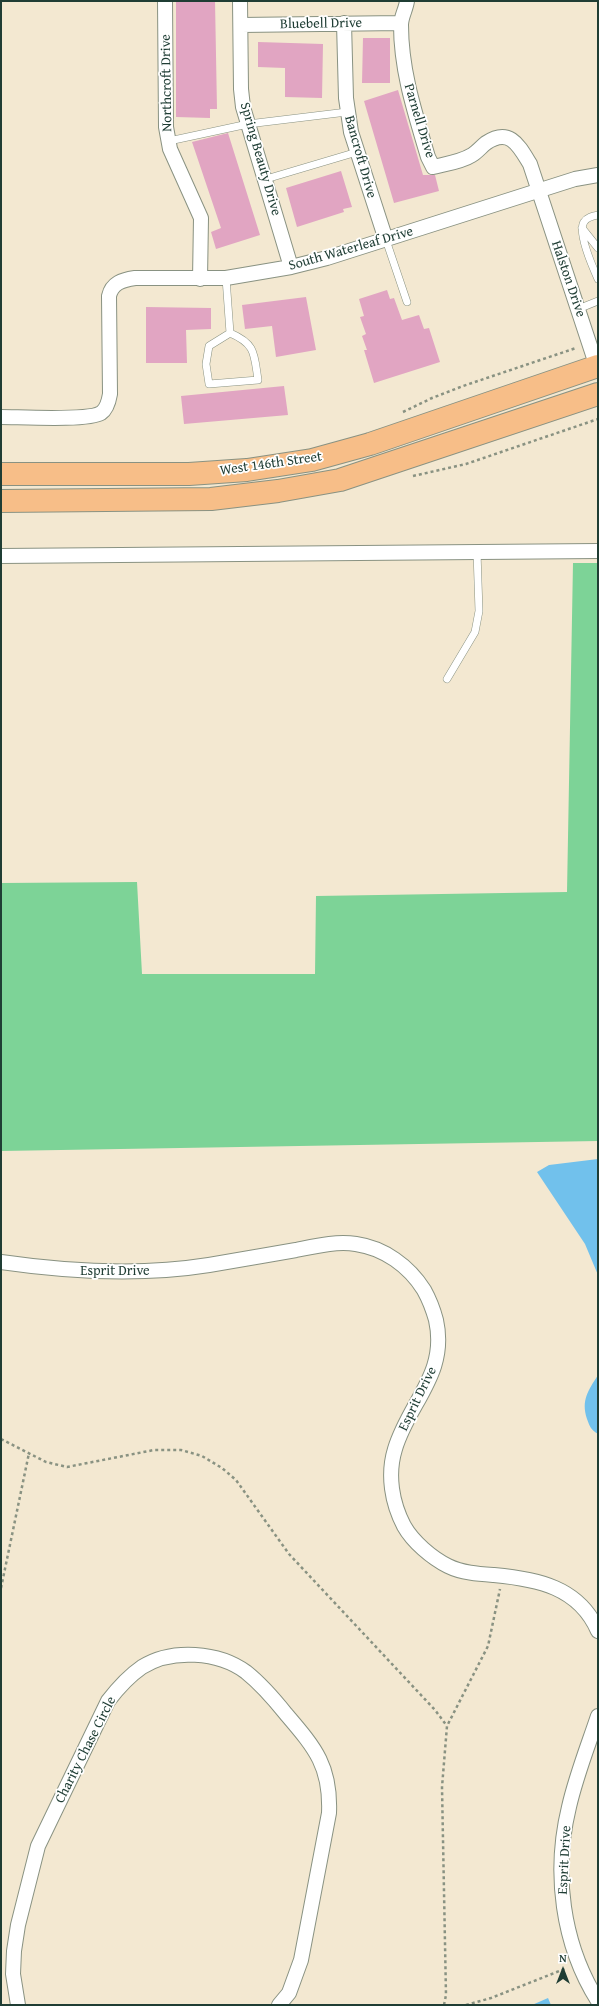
<!DOCTYPE html>
<html>
<head>
<meta charset="utf-8">
<style>
	body { margin:0 }
	#map { position:relative; width:599px; height:2006px; overflow:hidden; background:#f3e8d1; font-family:"Gentium Book Plus",serif }
	canvas { display:block }
	.frame { position:absolute; inset:0; border:2px solid #1f3d34; pointer-events:none }
	.north { position:absolute; left:543px; top:1950px; width:40px; height:40px; -webkit-text-stroke:3px #fff; paint-order:stroke; rotate:0deg; font-size:11px; font-weight:700; line-height:16px; text-align:center; color:#1f3d34 }
	.north::after { content:''; display:block; margin:auto; width:14px; height:18px; background:#1f3d34; clip-path:polygon(50% 0,100% 100%,50% 72%,0 100%) }
</style>
</head>
<body>
<div id="map">
<canvas width="599" height="2006"></canvas>
<div class="frame"></div>
<div class="north">N</div>
</div>
<script>
const c = document.querySelector('canvas').getContext('2d');
c.lineJoin = 'round';
function paint(path, color) { c.fillStyle = color; c.fill(path, 'evenodd'); }
function stroke(path, color, width, dash) { c.strokeStyle = color; c.lineWidth = width; c.lineCap = dash ? 'butt' : 'round'; c.setLineDash(dash || []); c.stroke(path); }
function label(font, color, halo, rows, align = 'center') {
  c.font = font + ' "Gentium Book Plus",serif'; c.lineWidth = 3.5; c.setLineDash([]); c.textBaseline = 'middle'; c.strokeStyle = halo; c.fillStyle = color; for (const [text, x, y, turn = 0] of rows) {
    c.save(); c.translate(x, y); c.rotate((+turn || 0) * Math.PI / 180); c.textAlign = isNaN(turn) ? turn : align; if (halo) c.strokeText(text, 0, 0); c.fillText(text, 0, 0); c.restore();
  }
}
paint(new Path2D(`
	M573,563H598V1141L1,1151V883L137,882L142,974H315L316,896L567,892Z`), '#7dd397');
paint(new Path2D(`
	M598,1159V1275L585,1244L537,1172L549,1165Z
	M598,1375V1434C591,1430 590,1427 587,1419C581,1400 588,1391 598,1375Z
	M548,1998L551,2005H532Z`), '#71c1ec');
paint(new Path2D(`
	M176,1H215L217,109H210V118L176,117Z
	M363,38H390V83H362Z
	M258,42L323,44L322,98L285,97V68L258,67Z
	M398,90L423,175H435L439,191L394,203L364,101Z
	M228,133L260,235L216,249L211,232L221,228L192,142Z
	M341,171L352,207L343,209L344,212L297,227L286,188Z
	M387,290L390,299L394,298L402,320L419,315L424,329L429,328L440,362L374,383L364,350H367L362,336L366,334L360,317L364,316L359,299Z
	M306,297L316,350L276,357L272,326L245,329L242,305Z
	M146,307L211,308V329L186,330L187,363H146Z
	M284,386L288,415L184,424L181,396Z`), '#e1a5c2');
const lane = new Path2D(`
	M169,141L248,124L347,112
	M266,179L357,152
	M598,215C593,216 587,217 584,222C577,232 593,268 598,279
	M582,228L598,248
	M386,240L407,302
	M226,278L230,333L209,346L206,364L209,384L258,380C254,354 256,344 230,333
	M578,309L598,301
	M447,679L475,632L479,611L477,552`);
const street = new Path2D(`
	M165,1L166,127L170,149L201,218L200,279
	M240,1L241,89L243,107L291,267
	M407,1C406,9 401,17 401,25C401,71 415,113 428,157L433,167C445,164 461,162 472,155C477,152 481,147 486,143C510,127 519,146 530,164L597,367
	M344,23L346,98L351,132L386,240
	M241,25L401,23
	M1,417C20,417 88,421 101,413C107,409 109,400 110,394L109,296C112,283 122,280 135,278H226L291,267L327,258L575,179L598,175
	M1,556L598,551
	M1,1262C70,1272 140,1276 209,1265C239,1260 267,1255 296,1250C316,1246 336,1241 356,1244C384,1248 409,1266 424,1290C429,1299 433,1309 436,1320C448,1374 409,1402 395,1449C387,1475 392,1503 404,1526C413,1542 432,1558 448,1566C462,1573 479,1574 494,1575C537,1579 579,1587 598,1631
	M598,1716C588,1746 576,1776 569,1807C553,1872 562,1944 598,2001
	M18,2005L13,1974L14,1951L18,1925L38,1846L108,1701C118,1688 129,1676 142,1667C172,1648 219,1652 246,1672C261,1684 274,1699 286,1714C315,1748 331,1766 329,1813L301,1960L289,1993L279,2005`);
const primary = new Path2D(`
	M1,474H189L247,470L312,460L370,444L598,366
	M1,501L211,499L278,491L340,480L598,394`);
stroke(lane, '#899282', 8);
stroke(street, '#899282', 16);
stroke(primary, '#899282', 24);
stroke(new Path2D(`
	M403,412L432,398L463,386L576,348
	M413,476L466,464L598,419
	M1,1439L46,1462L67,1467L154,1450H181L202,1456L222,1468L236,1480L289,1554L435,1710L447,1726
	M1,1588L29,1453
	M444,2005L446,1995L442,1787L447,1726L488,1646L500,1589
	M466,2005L491,1998L567,1968`), '#899282', 2.5, [3, 3]);
stroke(lane, '#fff', 7);
stroke(street, '#fff', 14);
stroke(primary, '#f7be88', 22);
label('14px', '#1f3d34', '#fff', [
	["Bluebell Drive",321,24,-1],
	["Northcroft Drive",167,83,-91],
	["Parnell Drive",419,121,73],
	["Bancroft Drive",360,157,74],
	["Spring Beauty Drive",260,159,74],
	["South Waterleaf Drive",351,249,-16],
	["Halston Drive",568,279,71],
	["West 146th Street",271,464,-8],
	["Esprit Drive",115,1271],
	["Esprit Drive",418,1399,-64],
	["Charity Chase Circle",86,1750,-63],
	["Esprit Drive",565,1860,-87]
]);
</script>
</body>
</html>
